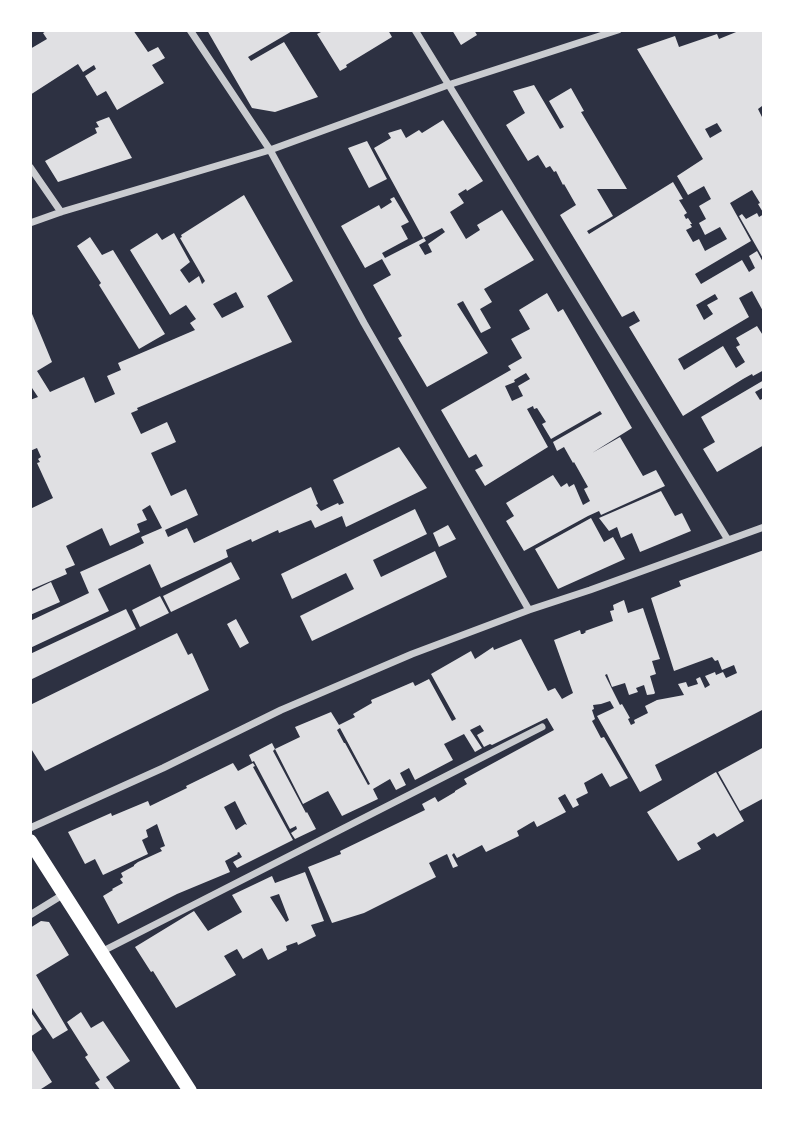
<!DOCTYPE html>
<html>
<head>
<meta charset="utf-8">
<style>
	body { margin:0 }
	#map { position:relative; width:794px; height:1121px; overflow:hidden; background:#2d3142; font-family:Lato,sans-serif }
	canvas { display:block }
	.frame { position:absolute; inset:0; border:32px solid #fff; pointer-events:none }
</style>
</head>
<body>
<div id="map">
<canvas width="794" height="1121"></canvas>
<div class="frame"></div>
</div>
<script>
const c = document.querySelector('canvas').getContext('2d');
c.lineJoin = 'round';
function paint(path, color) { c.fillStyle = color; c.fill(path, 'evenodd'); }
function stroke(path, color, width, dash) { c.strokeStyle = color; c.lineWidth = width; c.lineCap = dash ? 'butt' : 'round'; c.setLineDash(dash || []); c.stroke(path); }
paint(new Path2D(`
	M48,30H133L148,52L158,47L165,58L152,65L164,83L117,110L106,91L97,96L85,76L96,69L94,65L83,72L78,64L30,95V49L47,39L43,33Z
	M207,30H294L248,57L251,61L284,42L318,97L275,112L252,108Z
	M325,30H388L392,37L346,65L347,67L340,71L317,34Z
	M452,30H474L477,35L461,45Z
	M741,30H764V111L762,106L758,109L764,121V260L739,216L742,214L746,219L757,213L759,217L764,214L758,204L760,203L752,190L730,203L751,241L695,274L701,284L742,260L749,272L755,268L749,256L757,251L764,264V313L752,291L739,298L749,317L678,359L684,370L723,346L736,368L745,362L736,347L740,345L736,338L757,326L764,337V370L753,376L752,374L743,379L683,416L629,327L640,321L634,311L622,317L560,215L576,205L564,184L563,185L556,171L554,172L550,166L546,168L538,155L528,161L506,125L525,113L513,91L534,85L560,129L564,127L549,101L571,88L584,111L581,112L627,189H597L613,216L587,231L589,234L673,182L683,199L679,200L687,213L684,215L686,219L688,218L692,224H690L692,227L686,230L693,242L699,239L705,251L727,239L720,227L705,235L699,223L706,219L699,206L711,199L704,186L688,195L677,176L703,159L637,49L675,36L679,47L717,34L719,39ZM717,123L722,131L710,138L705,129ZM715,294L718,299L707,305L713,314L704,320L696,305Z
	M109,117L132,158L58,182L45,161L97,133L95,128L99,127L96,122Z
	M443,120L483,181L467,191L466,189L458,194L464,203L450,212L466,239L480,230L477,225L502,210L534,260L484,289L492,302L480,309L491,328L481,333L463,301L457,304L488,353L427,387L398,338L402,336L373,285L391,275L382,259L365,268L341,226L379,205L381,209L392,202L390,199L394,197L409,222L401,226L408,239L382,253L385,258L424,238L426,241L419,245L425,255L432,252L428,244L445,232L442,228L423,238L374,148L391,138L388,133L401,129L406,138L419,130L422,133Z
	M367,141L387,179L369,188L348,148Z
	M244,195L293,281L267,296L292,342L137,408L138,410L131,413L141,434L167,422L176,442L151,453L171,496L186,489L198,515L165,530L168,537L187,528L194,543L311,487L318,504L316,505L321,511L338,503L339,505L344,503L333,480L399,447L427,488L346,527L342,516L315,528L311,520L279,533L278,530L252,542L251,539L226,550L228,557L161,588L150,564L98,589L109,611L30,648V621L89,593L80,572L134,548L144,543L141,537L162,528L150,505L142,510L147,520L137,524L140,532L110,546L102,528L66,546L75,565L65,569L67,574L30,590V509L53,498L37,463L40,462L38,459L41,457L37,448L30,451V400L38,397L32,388L30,389V309L52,362L37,371L50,392L84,377L95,403L115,394L107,376L121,370L118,363L195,330L190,323L196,319L186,305L170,315L130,250L157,233L162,240L174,233L190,262L180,270L189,283L199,276L202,284L205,281L180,238L182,237L181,235ZM236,292L244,307L222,318L213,304Z
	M90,237L102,255L113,250L165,334L139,349L99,285L101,283L77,246Z
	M547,293L558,312L563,309L632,428L592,453L620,437L643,476L656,470L665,486L601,515L599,511L588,516L524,551L506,521L514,516L506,503L553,475L561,487L567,483L569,487L574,484L583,505L590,501L584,489L588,487L574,462L573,463L564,447L557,451L553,442L602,414L600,411L551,439L542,424L546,422L537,408L534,409L533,406L527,409L548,447L485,486L475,470L483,466L476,454L469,458L441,410L509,371L511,370L508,366L522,358L511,339L530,329L519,310ZM526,373L530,379L518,386L523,396L512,401L505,386L515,382L514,380Z
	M764,380V387L755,392L760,400L764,398V413L763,414L764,417V445L717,472L703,449L715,442L701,417Z
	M661,491L675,516L682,513L691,531L640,552L632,533L621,538L617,527L609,531L599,518Z
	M415,509L427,534L373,560L381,577L435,551L447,577L312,641L300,616L354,589L346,573L292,599L281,574Z
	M591,518L604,542L613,537L625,559L558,589L535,549Z
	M448,525L456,539L439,547L433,533Z
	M764,550V709L655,765L662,780L640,792L597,716L614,708L610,701L601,704L593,705L594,709L592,710L595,719L592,721L601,738L604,737L628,778L610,787L602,773L584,783L588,793L576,799L579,805L573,808L565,794L558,798L566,812L537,827L534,821L517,831L519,836L486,852L482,845L457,858L454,853L452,855L458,866L453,868L447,854L429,863L436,877L364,913L332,923L308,867L341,854L340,851L425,810L422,804L435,797L438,802L455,792V791L467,784L464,779L554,730L547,718L492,745L490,744L484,747L477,735L484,731L480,725L470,730L482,748L475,752L464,734L444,744L453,760L415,780L409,768L400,773L406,785L396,790L390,779L373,789L378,799L342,816L328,791L303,804L275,749L300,737L295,727L331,712L339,725L355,717L353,714L372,703L371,700L413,682L415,686L429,679L452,721L456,719L431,674L471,651L475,659L493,647L494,650L521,639L548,691L555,688L562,699L573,693L554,640L580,630L581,634H583L586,632L585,631L613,621L610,611L614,610L613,605L624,600L628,613L643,608L660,659L652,661L656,674L650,676L655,693L654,694L647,695L644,685L636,688L638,692L629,695L625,683L612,687L607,674L605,675L620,705L622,704L630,718L628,719L631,725L635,723L634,720L648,713L645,706L657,700L684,695L678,684L686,682L688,687L698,684L696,679L700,677L705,688L710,685L705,676L715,672L716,675L723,672L726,678L737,673L734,665L722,670L718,660L715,661L712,657L674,671L651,598L681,586L679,581ZM340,728L347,741L370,784L368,785L345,743H344L337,730Z
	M231,562L240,579L171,612L163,596Z
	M51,582L60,602L30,615V592Z
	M160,596L169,613L140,627L132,610Z
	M126,609L136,629L30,680V654Z
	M236,619L249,643L240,648L227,624Z
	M177,633L188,655L192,653L209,690L45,771L30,747V705Z
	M272,743L275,749L273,751L306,813L307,812L316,829L295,839L291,833L297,829L296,826L290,829L254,761L252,762L249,755Z
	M764,747V772L762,774L764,779V798L740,811L718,772Z
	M233,763L238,771L253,763L255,766L253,767L293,840L237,868L233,862L242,857L239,852L237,853L238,854L225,861L230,872L177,894L118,924L103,896L113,890L112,889L123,883L120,879L123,877L121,873L134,866V865L138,862L162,851L160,848L165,846L157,824L146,830L148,837L142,840L148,854L103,875L95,859L85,864L68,832L111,813L112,816L148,801L150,806L187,788L186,786ZM235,801L247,825L245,824L236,830L224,807Z
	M716,772L744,821L717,837L714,833L697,843L701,849L678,861L647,812Z
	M305,872L324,921L311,925L316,936L298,945L297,942L286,946L287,950L268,960L262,948L243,959L237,949L224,956L236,975L176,1008L153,971L151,972L135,947L194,911L208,931L242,912L232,895L272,876L275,883ZM279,894L289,920L286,922L270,897Z
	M41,921L49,922L69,955L36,975L68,1030L53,1039L30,1005V928Z
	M30,1011L42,1029L30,1037Z
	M81,1012L91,1028L103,1021L130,1061L106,1077L116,1091H101L95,1083L100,1080L85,1057L88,1055L67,1022Z
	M30,1047L52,1082L38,1091H30Z`), '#e0e0e3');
stroke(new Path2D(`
	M190,30L270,150L364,323L529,610
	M415,30L728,540
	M30,167L61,212
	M30,223L61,212L270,150L448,85L618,30
	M30,828L163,768L281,710L412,654L529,610L590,590L764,527
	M30,915L64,894
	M101,952L542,727`), '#caccd0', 7);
stroke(new Path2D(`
	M30,841L190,1091`), '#fff', 14);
</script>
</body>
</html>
